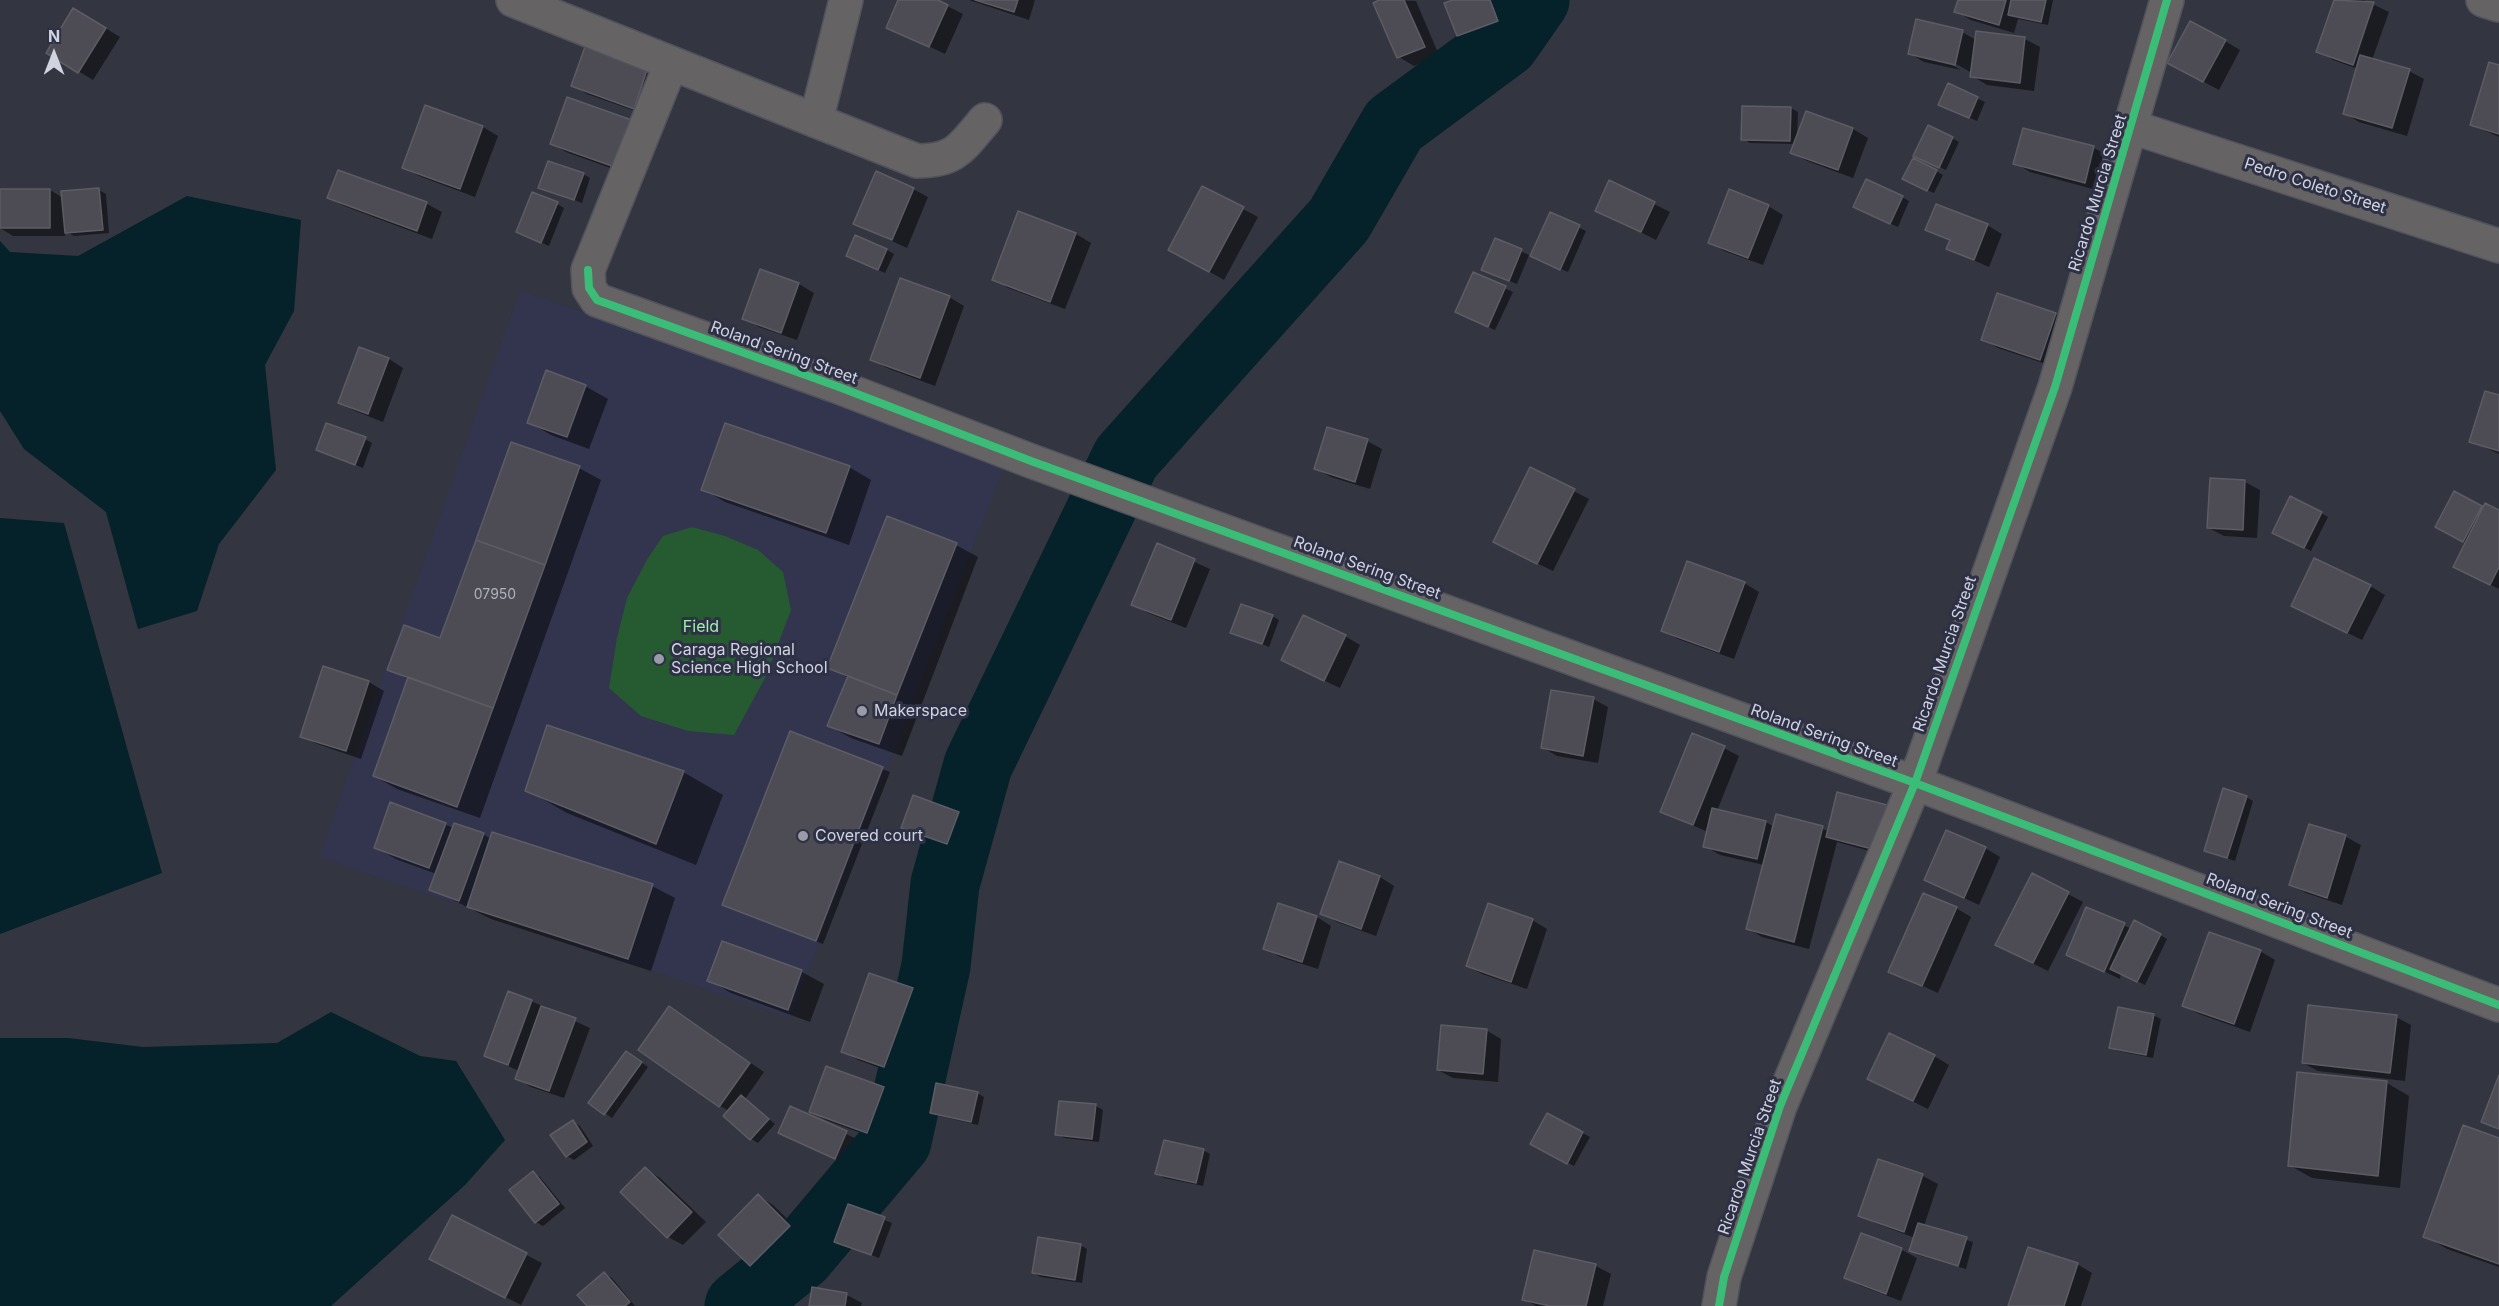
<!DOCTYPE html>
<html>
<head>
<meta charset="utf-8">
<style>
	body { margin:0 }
	#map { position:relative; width:2499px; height:1306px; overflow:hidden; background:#333540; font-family:Inter,sans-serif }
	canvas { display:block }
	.north { position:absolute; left:24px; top:24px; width:60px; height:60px; -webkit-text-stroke:4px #2e3145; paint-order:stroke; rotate:0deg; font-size:16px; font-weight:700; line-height:24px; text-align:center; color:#d0d3e0 }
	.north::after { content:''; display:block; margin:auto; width:21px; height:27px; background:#d0d3e0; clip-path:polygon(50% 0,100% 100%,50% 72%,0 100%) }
</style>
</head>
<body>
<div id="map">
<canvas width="2499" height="1306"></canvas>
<div class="north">N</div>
</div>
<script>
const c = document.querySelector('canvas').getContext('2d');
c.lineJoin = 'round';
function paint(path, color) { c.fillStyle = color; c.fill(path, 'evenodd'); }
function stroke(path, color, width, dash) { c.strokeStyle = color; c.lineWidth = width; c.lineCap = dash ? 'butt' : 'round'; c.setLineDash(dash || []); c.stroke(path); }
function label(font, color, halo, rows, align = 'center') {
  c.font = font + ' Inter,sans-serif'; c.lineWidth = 6; c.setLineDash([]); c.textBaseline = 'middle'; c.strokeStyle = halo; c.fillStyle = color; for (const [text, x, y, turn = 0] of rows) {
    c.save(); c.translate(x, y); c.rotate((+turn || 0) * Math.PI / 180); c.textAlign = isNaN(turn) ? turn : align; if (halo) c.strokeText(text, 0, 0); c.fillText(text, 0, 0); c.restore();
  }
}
paint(new Path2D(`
	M520,290L1007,460L790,1018L319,857Z`), '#32354d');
paint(new Path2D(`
	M692,527L725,536L758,550L783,572L791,610L766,676L734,735L688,731L641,716L609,688L617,638L627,598L648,558L663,536Z`), '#265b32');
paint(new Path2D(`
	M187,196L301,220L294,311L265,365L276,470L219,544L197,611L138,629L106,512L24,449L0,411V241L10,252L78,256Z
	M0,518L64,523L162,873L0,934Z
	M331,1012L420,1056L456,1061L505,1140L465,1185L331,1306H0V1038H68L143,1047L277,1043Z`), '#05212a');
paint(new Path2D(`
	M900,0H935L963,14L945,54L888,27Z
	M969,0H1035L1029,20Z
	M1383,0L1416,1L1439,55L1414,66L1399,57L1375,3Z
	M1457,0H1495L1504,25L1466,39L1458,35Z
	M1959,0H2053L2048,25L2018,19L2014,33L1971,20L1956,11Z
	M2335,0H2364L2389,12L2372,60L2409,71L2424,79L2407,136L2359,122L2344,113L2358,69L2333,60L2318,51Z
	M89,18L120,37L93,80L78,71Z
	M1962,32L1976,40L1977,33L2025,39L2040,47L2034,91L1987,85L1972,76V73L1949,60L1947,62L1961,70L1924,62L1909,53Z
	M2225,41L2240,50L2219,90L2184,71Z
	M587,46L663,77L649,116L587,94L573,85Z
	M2499,66V137L2472,125Z
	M1948,85L1985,102L1977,121L1947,108Z
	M568,99L638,178L566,152L551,143Z
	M426,107L483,127L498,136L475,197L419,176L404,168Z
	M1791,108L1798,112L1797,137L1807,113L1853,129L1868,138L1853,178L1807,161L1792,153L1795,144L1750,143L1743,139Z
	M1952,138L1959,142L1946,170L1922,159Z
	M2094,148L2109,156L2100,191L2030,172L2015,163Z
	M338,171L427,204L442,212L432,239L344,206L329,198Z
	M1936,171L1943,175L1934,193L1911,183Z
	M583,174L590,178L582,203L540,187Z
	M1610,182L1670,212L1656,240L1597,210Z
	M1203,188L1258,217L1224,280L1185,258Z
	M913,189L928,197L907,248L855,224Z
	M0,190H50L63,198L99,190L106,194L109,233L74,236L65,231V236H13L0,228Z
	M1902,197L1909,201L1898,227L1862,211Z
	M557,204L564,208L549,246L518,232Z
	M1768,206L1783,215L1763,265L1724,251L1709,242Z
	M1019,213L1076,234L1091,243L1065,309L1008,288L994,279Z
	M1550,214L1586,231L1568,272L1539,260Z
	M1987,225L2002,234L1989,267L1948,249L1951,241L1927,229Z
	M1496,240L1529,255L1517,284L1490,273Z
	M887,250L894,254L885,273L855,260Z
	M761,271L799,284L814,293L797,340L759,327L744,318Z
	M1474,274L1513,292L1495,330L1464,316Z
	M949,297L964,306L935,386L887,368L872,360Z
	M2055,314L2070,323L2055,367L1998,348L1983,339Z
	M389,359L403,368L383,422L355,411L340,403Z
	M585,386L608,399L589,449L551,435L529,422Z
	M2499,397V454L2471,441Z
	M365,439L372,443L363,468L318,449Z
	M1367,441L1382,449L1370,489L1331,477L1316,469Z
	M849,467L871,480L849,545L725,502L703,489Z
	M579,468L601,480L480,818L397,789L374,776L409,680L389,669L441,640Z
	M1531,469L1589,499L1553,571L1510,550Z
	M2245,482L2260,490L2257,538L2224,536L2209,528Z
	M2455,493L2484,509L2499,512V589L2470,575L2467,543L2437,527Z
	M2321,513L2328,517L2311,551L2281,536Z
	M956,545L978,557L902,756L851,738L829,726L848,678L829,667Z
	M1157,545L1210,569L1186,628L1148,613L1133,604Z
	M1744,583L1759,592L1734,659L1678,639L1663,630Z
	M2370,586L2385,595L2362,640L2293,606Z
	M1272,616L1279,620L1269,647L1232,632Z
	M1345,636L1360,645L1340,688L1298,668Z
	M324,668L369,682L384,691L361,759L317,744L302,736Z
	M1593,699L1608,707L1598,763L1557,756L1542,747Z
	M791,733L890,772L823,944L730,908Z
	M1724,748L1739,756L1717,811L1766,822L1774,827L1777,816L1829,831L1887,807L1902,815L1891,857L1837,842L1809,949L1762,937L1747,928L1764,865L1720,855L1705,846L1708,832L1662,812Z
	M683,772L723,795L696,865L567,813L527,790Z
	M2246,797L2253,801L2235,861L2205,850Z
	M391,804L454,828L483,834L491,839L652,886L675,898L651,971L491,919L431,889L437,874L398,860L376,848Z
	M959,813L973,822L962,851L918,836L903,827Z
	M2310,826L2346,837L2361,845L2342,905L2306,893L2291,885Z
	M1985,848L2000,857L1979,905L1926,880Z
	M2032,875L2083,902L2048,971L2012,953Z
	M1380,877L1394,886L1376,936L1337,922L1322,913Z
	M1956,908L1971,917L1938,993L1890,971Z
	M2087,909L2132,929L2160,935L2167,939L2145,985L2121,973L2120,979L2068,954Z
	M1317,917L1331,926L1318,969L1280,957L1265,948Z
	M1532,920L1547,929L1527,989L1482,974L1467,966Z
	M723,943L802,972L824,984L810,1022L731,993L709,980Z
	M2260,951L2275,960L2250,1032L2199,1014L2184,1006Z
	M870,975L913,990L928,998L899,1075L858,1060L843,1051Z
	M531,1001L590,1028L564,1098L531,1087L516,1078L519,1071L486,1056Z
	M2153,1015L2161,1019L2153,1058L2118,1051L2111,1047Z
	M684,1017L764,1072L745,1099L775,1124L758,1143L751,1139L729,1111L720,1106Z
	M2396,1017L2411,1025L2405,1081L2318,1071L2303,1063Z
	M1486,1030L1501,1039L1498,1082L1453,1078L1438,1070Z
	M1934,1056L1949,1065L1928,1109L1884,1087Z
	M634,1057L648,1067L612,1118L605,1113Z
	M2387,1083L2409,1096L2400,1188L2312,1178L2289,1165Z
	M883,1088L898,1097L882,1141L826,1120L811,1111Z
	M977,1093L984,1097L978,1125L939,1116L932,1112Z
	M1096,1106L1103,1110L1099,1142L1064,1138L1057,1134Z
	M791,1108L861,1141L850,1166L780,1133Z
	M1548,1115L1590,1137L1574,1166L1532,1144Z
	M573,1122L580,1126L593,1146L574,1160L567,1156Z
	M2499,1139V1267L2447,1249L2425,1236Z
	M1203,1150L1210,1154L1203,1186L1164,1178L1157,1174Z
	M1879,1161L1923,1176L1938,1184L1924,1226L1973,1242L1966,1269L1918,1255L1911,1251L1915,1238L1875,1223L1860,1215Z
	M645,1169L660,1178L706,1222L683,1245L668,1237Z
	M533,1173L540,1177L565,1208L543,1226L536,1222Z
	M758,1196L773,1205L804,1235L766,1274L751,1265Z
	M849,1206L892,1223L879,1258L836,1242Z
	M452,1217L542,1263L521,1305L446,1267Z
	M1862,1235L1902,1250L1917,1258L1901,1301L1861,1286L1846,1278Z
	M1080,1245L1087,1249L1082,1283L1041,1277L1033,1273Z
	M2077,1264L2092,1273L2081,1306H2010Z
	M1596,1266L1611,1274L1603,1306H1536L1524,1299Z
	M605,1274L612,1278L635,1306H589Z
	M847,1295L862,1303L861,1306H810Z`), '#0007');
stroke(new Path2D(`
	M739,1306L801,1255L897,1141L936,966L945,884L978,765L1126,458L1339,220L1394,125L1505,43L1535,0`), '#05212a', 69);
const building = new Path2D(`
	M898,0H938L948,5L929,47L886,28Z
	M975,0H1018L1014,12Z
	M1379,0H1404L1425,47L1397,58L1373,3Z
	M1453,0H1490L1498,21L1457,36L1444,3Z
	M1958,0H2006L1999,25L1954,12Z
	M2011,0H2046L2041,22L2008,15Z
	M2334,0L2374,2L2353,65L2316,52Z
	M73,8L106,28L78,73L46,53Z
	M1916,19L1963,30L1955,65L1908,54Z
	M2190,21L2226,40L2203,82L2167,63Z
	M1976,31L2025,37L2020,83L1970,77Z
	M586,44L648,67L634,109L571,86Z
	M2360,55L2410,69L2392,128L2343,114Z
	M2489,62L2499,65V134L2470,125Z
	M1948,83L1978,97L1969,118L1938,105Z
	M567,97L640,123L623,170L550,144Z
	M425,105L483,126L460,189L402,168Z
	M1742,106L1791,107L1790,141L1741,140Z
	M1806,111L1853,128L1838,170L1790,153Z
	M1928,125L1953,137L1939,168L1913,156Z
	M2023,128L2094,146L2085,183L2013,164Z
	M1913,158L1937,170L1927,191L1902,179Z
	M548,161L584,173L574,200L538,188Z
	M338,170L427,202L417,231L327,198Z
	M876,171L914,188L892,240L853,224Z
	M1866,179L1903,196L1890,224L1853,207Z
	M1609,180L1655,202L1641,232L1595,211Z
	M1202,186L1244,207L1209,272L1168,250Z
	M99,188L103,230L65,233L61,191Z
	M0,189H50V228H0Z
	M1729,189L1769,205L1748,258L1708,243Z
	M532,192L558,202L541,243L516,232Z
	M1936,204L1988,224L1974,260L1946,249L1950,240L1925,230Z
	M1018,211L1076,233L1050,302L992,280Z
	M1550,212L1580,225L1560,270L1530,256Z
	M855,235L887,249L878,270L846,256Z
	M1495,238L1522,249L1509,281L1481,270Z
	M760,269L799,283L781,333L742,319Z
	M1473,272L1506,286L1488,327L1455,312Z
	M900,278L950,296L920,378L870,360Z
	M1997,293L2056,313L2040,360L1981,340Z
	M359,347L389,358L368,414L338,403Z
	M546,370L586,385L567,437L527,423Z
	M2485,391L2499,395V451L2469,442Z
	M326,423L366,437L355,465L316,450Z
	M725,423L850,466L826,533L701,490Z
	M1327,427L1368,439L1355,482L1314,469Z
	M511,442L580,466L545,565L476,540Z
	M1530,467L1575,489L1537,564L1493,542Z
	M2210,478L2245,480L2243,530L2207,528Z
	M2454,491L2482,506L2463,542L2435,527Z
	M2290,496L2322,512L2304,548L2272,533Z
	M2485,503L2499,510V567L2490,585L2453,567Z
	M887,516L957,543L897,695L827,668Z
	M476,540L545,565L493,708L387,670L404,625L440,638Z
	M1157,543L1195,559L1171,620L1131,605Z
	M2314,558L2371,585L2347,633L2291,606Z
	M1687,561L1745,582L1719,652L1661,631Z
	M1241,604L1273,615L1262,644L1230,633Z
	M1303,615L1346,635L1324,681L1281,660Z
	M323,666L369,681L346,751L300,737Z
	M848,676L897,695L879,744L827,726Z
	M408,677L493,708L457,807L373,776Z
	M1551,690L1594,697L1583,756L1541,748Z
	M547,725L684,771L656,844L525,791Z
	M790,731L883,767L816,941L722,905Z
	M1692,733L1725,746L1693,825L1660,812Z
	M2223,788L2247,796L2227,858L2204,851Z
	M1837,792L1887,805L1876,850L1826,837Z
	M913,795L959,812L947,844L901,828Z
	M390,802L446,823L429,868L374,848Z
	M1712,808L1766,821L1757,859L1703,847Z
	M1776,814L1823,826L1794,942L1746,929Z
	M454,823L484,833L459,901L429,890Z
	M2309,824L2346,835L2327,898L2289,885Z
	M1946,830L1986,847L1964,898L1924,880Z
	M492,832L653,884L628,959L467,907Z
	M1339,861L1380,876L1361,929L1320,914Z
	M2032,873L2069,892L2033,963L1995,945Z
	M1923,893L1957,907L1922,986L1888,972Z
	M1278,903L1317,916L1302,962L1263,949Z
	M1488,903L1533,919L1511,982L1466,966Z
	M2086,907L2125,923L2104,972L2066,955Z
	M2134,920L2161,934L2137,982L2110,969Z
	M2209,932L2261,950L2234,1024L2182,1006Z
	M722,941L802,970L788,1010L707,981Z
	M869,973L913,988L884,1067L841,1052Z
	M508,991L532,1000L508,1065L484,1056Z
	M2308,1005L2397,1015L2390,1073L2302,1063Z
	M541,1006L576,1018L549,1091L515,1079Z
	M669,1006L750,1063L719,1107L638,1050Z
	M2118,1007L2154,1014L2146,1055L2109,1048Z
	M1441,1025L1487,1029L1483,1074L1437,1070Z
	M1889,1033L1935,1055L1913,1101L1867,1079Z
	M626,1051L642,1062L604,1115L588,1103Z
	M826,1066L884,1087L867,1133L809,1112Z
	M2297,1072L2387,1081L2378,1176L2288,1166Z
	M2499,1075V1129L2481,1122Z
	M936,1083L978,1092L971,1122L930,1113Z
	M741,1095L769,1119L750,1140L723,1116Z
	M1059,1101L1096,1104L1092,1139L1055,1135Z
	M790,1106L847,1131L835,1159L778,1133Z
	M1547,1113L1583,1132L1567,1164L1530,1144Z
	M573,1120L587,1142L566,1157L550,1135Z
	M2463,1125L2499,1138V1264L2423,1237Z
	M1164,1140L1204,1149L1196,1183L1155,1174Z
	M1878,1159L1923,1174L1904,1232L1858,1216Z
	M645,1167L692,1212L667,1238L620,1192Z
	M533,1171L559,1204L535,1223L509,1190Z
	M758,1194L790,1226L750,1266L718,1235Z
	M848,1204L885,1217L871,1255L834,1242Z
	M452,1215L527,1253L505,1298L429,1259Z
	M1918,1223L1967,1237L1958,1266L1909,1251Z
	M1861,1233L1902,1248L1886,1294L1844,1278Z
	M1038,1237L1081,1244L1075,1280L1032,1273Z
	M2028,1247L2078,1263L2064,1306H2008Z
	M1534,1250L1596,1264L1586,1306H1550L1522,1300Z
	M604,1272L630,1302L625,1306H587L577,1295Z
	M812,1287L847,1293L845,1306H809Z`);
paint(building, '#4d4c55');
stroke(building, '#5d5c64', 1.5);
const minor = new Path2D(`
	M513,0L917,161C956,161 961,148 985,120
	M2483,0L2499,5
	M671,64L588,270L589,288L597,300L839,387L1031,461L1915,783L2499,1005
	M816,121L846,0
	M2132,127L2499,246
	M1719,1306L1724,1277L1780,1106L1915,783L2055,387L2167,0`);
stroke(minor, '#50525c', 36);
stroke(minor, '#656364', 33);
stroke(new Path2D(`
	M588,270L589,288L597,300L839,387L1031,461L1915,783L2499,1005
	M1719,1306L1724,1277L1780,1106L1915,783L2055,387L2167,0`), '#3abd76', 8);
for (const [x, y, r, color] of [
	[659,659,6,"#999ca8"],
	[862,711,6,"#999ca8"],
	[803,836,6,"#999ca8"]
]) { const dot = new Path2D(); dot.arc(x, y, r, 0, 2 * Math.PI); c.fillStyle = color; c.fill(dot); stroke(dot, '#2e3145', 2); }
label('14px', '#afb1bd', null, [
	["07950",495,595]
]);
label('16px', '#d0d3e0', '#2e3145', [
	["Pedro Coleto Street",2315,186,18],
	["Ricardo Murcia Street",2098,193,-73],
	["Roland Sering Street",784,353,20],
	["Roland Sering Street",1367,568,20],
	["Ricardo Murcia Street",1945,654,-71],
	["Roland Sering Street",1824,736,20],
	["Roland Sering Street",2279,906,21],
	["Ricardo Murcia Street",1750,1157,-71]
]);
label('16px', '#9bf2a6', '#2e3145', [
	["Field",701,627]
]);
label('16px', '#d0d3e0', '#2e3145', [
	["Caraga Regional",671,650],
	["Science High School",671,668],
	["Makerspace",874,711],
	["Covered court",815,836]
], 'left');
</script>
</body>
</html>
